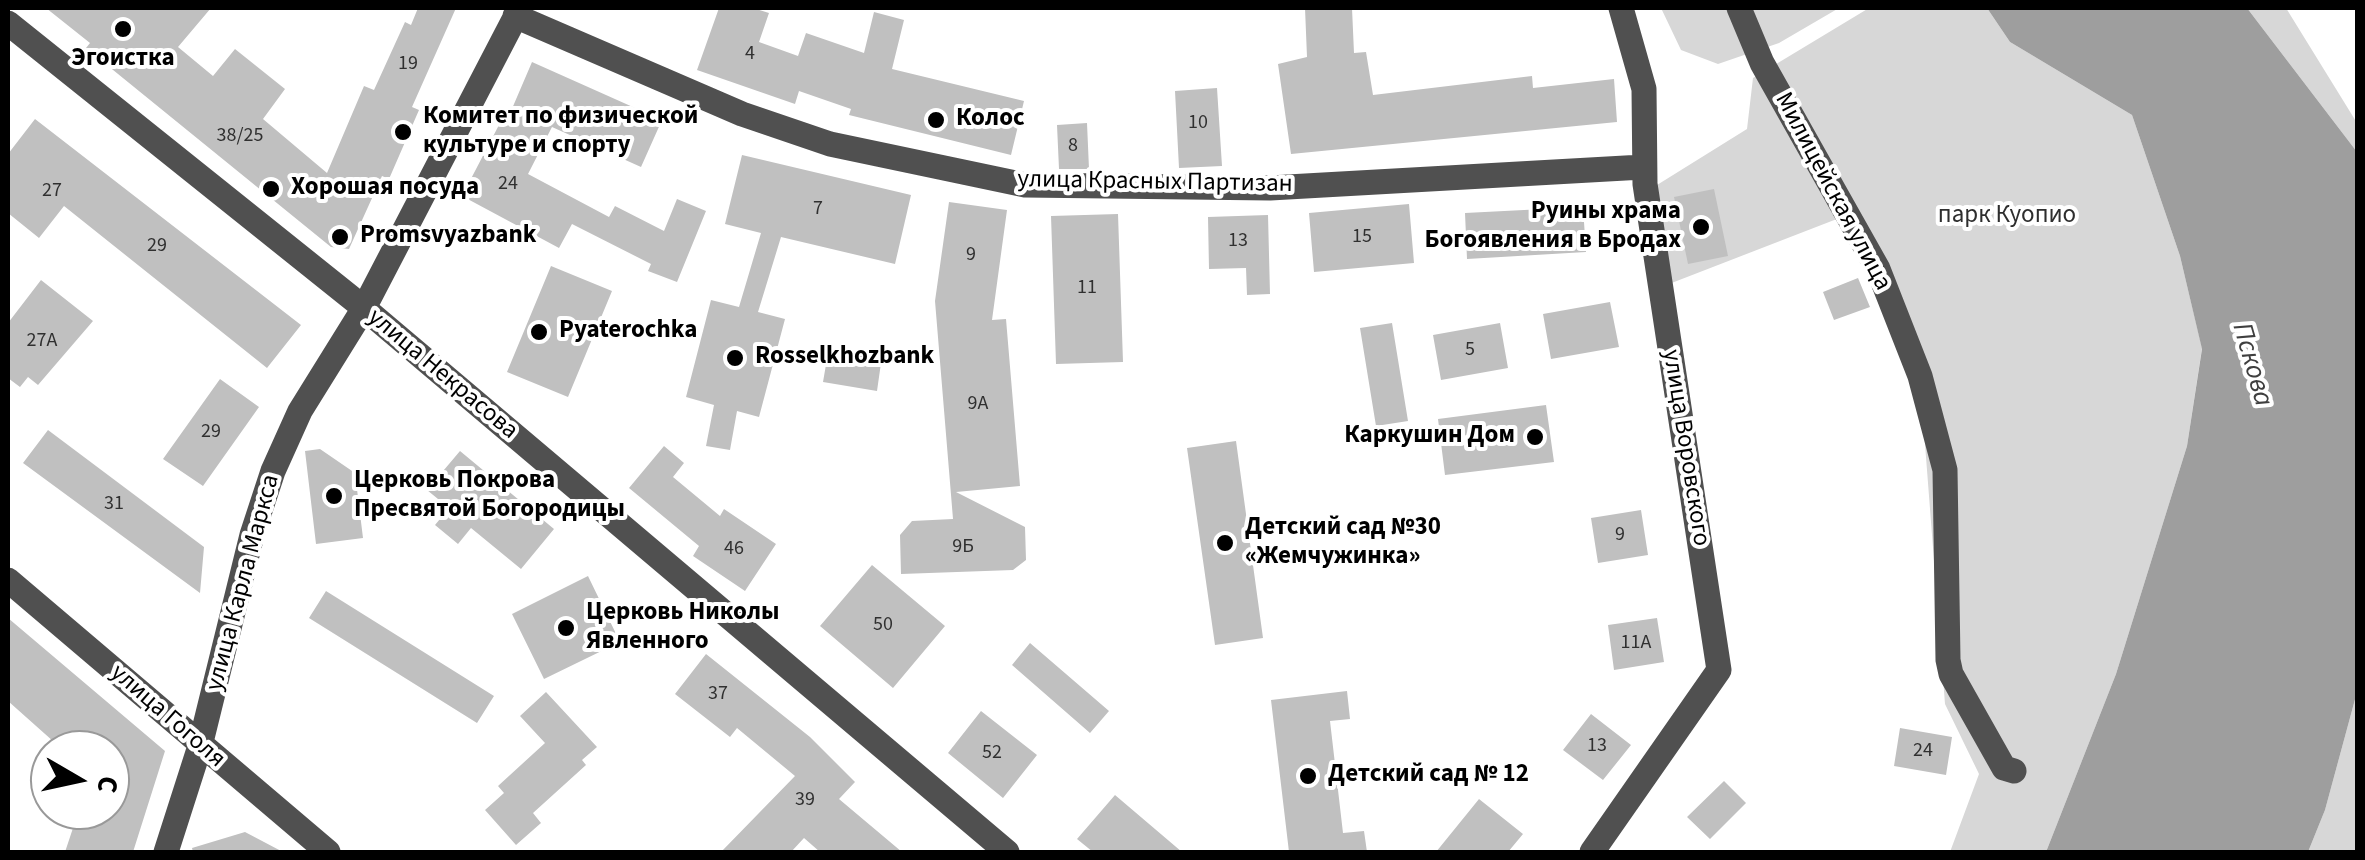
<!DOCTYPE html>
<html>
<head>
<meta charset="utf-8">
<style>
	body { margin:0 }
	#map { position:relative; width:2365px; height:860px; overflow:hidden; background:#fff; font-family:"Source Sans 3",sans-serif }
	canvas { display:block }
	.frame { position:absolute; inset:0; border:10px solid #000; pointer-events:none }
	.north { position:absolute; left:30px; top:730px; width:100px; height:100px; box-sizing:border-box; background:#fff; border:2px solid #999; border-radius:50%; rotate:99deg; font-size:28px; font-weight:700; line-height:40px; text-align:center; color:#000 }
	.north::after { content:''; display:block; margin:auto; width:35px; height:45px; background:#000; clip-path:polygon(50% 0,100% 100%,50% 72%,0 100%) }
</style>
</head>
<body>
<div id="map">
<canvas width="2365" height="860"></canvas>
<div class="frame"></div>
<div class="north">С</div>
</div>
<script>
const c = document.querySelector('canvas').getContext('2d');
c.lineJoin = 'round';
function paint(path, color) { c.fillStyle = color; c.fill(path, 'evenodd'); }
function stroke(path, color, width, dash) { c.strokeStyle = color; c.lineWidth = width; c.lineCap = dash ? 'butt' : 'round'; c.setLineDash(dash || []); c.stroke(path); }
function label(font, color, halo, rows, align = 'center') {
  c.font = font + ' "Source Sans 3",sans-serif'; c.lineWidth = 8; c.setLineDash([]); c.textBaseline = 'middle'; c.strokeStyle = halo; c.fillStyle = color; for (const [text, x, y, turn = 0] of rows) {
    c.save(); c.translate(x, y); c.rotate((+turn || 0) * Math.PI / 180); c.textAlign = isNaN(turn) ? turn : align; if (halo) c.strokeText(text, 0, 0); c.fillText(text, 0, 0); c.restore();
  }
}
paint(new Path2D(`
	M1661,8H1839L1779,43L1718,64L1681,50Z
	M1869,8H1987L2010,42L2132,115L2180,256L2202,348L2187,446L2116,674L2046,852H1950L1979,774L1945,704L1922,405L1842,217L1669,284L1657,185L1747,129L1753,78Z
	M2247,8H2286L2357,123V152Z
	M2357,692V852H2308L2325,810Z`), '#d7d7d7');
paint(new Path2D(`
	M1987,8H2247L2357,152V692L2325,810L2308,852H2046L2116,674L2187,446L2202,349L2180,256L2132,115L2010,42Z`), '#9e9e9e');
paint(new Path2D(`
	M46,8H211L178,47L213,76L235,49L285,89L263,119L327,173L364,86L374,90L405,22L411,25L418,8H456L412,107L419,110L389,179L382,176L349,249L331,247L86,48L90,43Z
	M719,8H753L769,13L759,42L798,56L806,33L864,53L874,12L904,20L892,69L1024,101L1011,155L849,115L851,109L799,91L795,104L697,70Z
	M1305,8H1352L1354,53L1366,52L1373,95L1532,76L1533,88L1614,79L1617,122L1291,154L1278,64L1307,57Z
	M532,62L662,120L641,167L552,127L528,174L609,217L615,206L664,231L677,199L706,211L677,282L648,271L651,264L572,224L559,248L462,196L500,123L505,125Z
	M1217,88L1222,166L1179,168L1175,91Z
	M35,119L301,325L267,368L64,206L39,238L8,213V154Z
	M1087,123L1089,169H1059L1057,125Z
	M742,155L911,195L895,264L781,237L758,312L785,319L759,417L737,411L730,450L706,446L714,405L686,397L711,300L739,307L761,233L725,224Z
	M1714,189L1728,256L1688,264L1674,197Z
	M949,202L1007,210L992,320L1006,319L1020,486L956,492L1025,527L1026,560L1013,570L901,574L900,535L912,521L953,519L935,301Z
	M1409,204L1414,263L1314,272L1309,213Z
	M1583,207L1586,252L1467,259L1465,213Z
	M1118,214L1123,362L1056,364L1051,216Z
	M1268,215L1270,294L1247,295L1246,268L1209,269L1208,217Z
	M551,266L612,291L568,397L507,372Z
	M1858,278L1870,307L1834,320L1823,292Z
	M41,280L93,321L38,385L28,377L20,387L8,378V323Z
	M1610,302L1619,347L1551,359L1543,314Z
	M1392,323L1408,421L1376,426L1360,328Z
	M1500,323L1508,368L1441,380L1433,335Z
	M829,347L882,356L877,391L823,382Z
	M220,379L259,407L203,486L163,459Z
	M1546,405L1554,462L1445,475L1438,419Z
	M48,430L204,547L200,593L23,463Z
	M1236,441L1263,638L1215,645L1187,448Z
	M664,446L684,463L673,477L720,516L724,509L776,544L745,591L693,556L699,546L629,488Z
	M320,449L355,473L363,538L316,544L305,451Z
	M460,451L554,529L521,569L471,528L458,544L435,525L449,508L427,490Z
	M1641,510L1648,555L1598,563L1591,518Z
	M872,565L945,626L893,688L820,626Z
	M588,576L620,642L544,679L512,614Z
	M326,591L494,696L477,723L309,618Z
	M8,618L165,751L133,852H65L79,810H110V750H63L8,701Z
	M1657,618L1664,662L1614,670L1608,625Z
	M1030,643L1109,711L1090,733L1012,665Z
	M706,654L810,737L855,782L839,799L902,852H820L804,838L791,852H721L795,776L737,728L730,737L675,694Z
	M1347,691L1350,719L1330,721L1343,833L1364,831L1367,852H1289L1271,700Z
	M546,692L597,747L582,760L586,765L533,813L541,823L516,845L485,810L504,793L498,786L545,743L520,716Z
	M981,711L1037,755L1003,798L948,753Z
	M1591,714L1631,745L1603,780L1563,750Z
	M1900,728L1952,737L1946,775L1894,766Z
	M1724,781L1746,803L1710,839L1687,817Z
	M1115,795L1182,852H1093L1077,839Z
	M1479,799L1523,834L1508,852H1436Z
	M245,832L283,852H193L192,848Z`), '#c0c0c0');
stroke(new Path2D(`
	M1739,8L1762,63L1878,269L1920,376L1945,470L1948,660L1951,674L2004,768L2014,771
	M515,16L742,114L830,144L1025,185L1270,188L1643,167
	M8,23L364,308L1007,852
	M8,580L328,852
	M166,852L200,746L252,535L273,471L300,411L364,308L520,8
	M1592,852L1719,670L1645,184L1644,89L1621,8`), '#505050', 25);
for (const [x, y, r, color] of [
	[123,29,10,"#000"],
	[936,120,10,"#000"],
	[403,132,10,"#000"],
	[271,189,10,"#000"],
	[1701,227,10,"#000"],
	[340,237,10,"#000"],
	[539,332,10,"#000"],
	[735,358,10,"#000"],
	[1535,437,10,"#000"],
	[334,496,10,"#000"],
	[1225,543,10,"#000"],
	[566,628,10,"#000"],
	[1308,776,10,"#000"]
]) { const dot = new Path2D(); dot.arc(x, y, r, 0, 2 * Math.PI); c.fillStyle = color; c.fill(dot); stroke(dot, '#fff', 4); }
label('20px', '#303030', null, [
	["4",750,55],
	["19",408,65],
	["10",1198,124],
	["38/25",240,137],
	["8",1073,147],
	["24",508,185],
	["27",52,192],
	["7",818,210],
	["15",1362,238],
	["13",1238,242],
	["29",157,247],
	["9",971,256],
	["11",1087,289],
	["27А",42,342],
	["5",1470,351],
	["9А",978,405],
	["29",211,433],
	["31",114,505],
	["9",1620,536],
	["9Б",963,548],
	["46",734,550],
	["50",883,626],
	["11А",1636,644],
	["37",718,695],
	["13",1597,747],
	["24",1923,752],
	["52",992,754],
	["39",805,801]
]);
label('bold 25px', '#000', '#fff', [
	["Эгоистка",123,60,"center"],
	["Комитет по физической",423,118],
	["культуре и спорту",423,147],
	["Колос",956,120],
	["Хорошая посуда",291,189],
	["Руины храма",1681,213,"right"],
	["Богоявления в Бродах",1681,242,"right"],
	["Promsvyazbank",360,237],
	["Pyaterochka",559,332],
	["Rosselkhozbank",755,358],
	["Каркушин Дом",1515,437,"right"],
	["Церковь Покрова",354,482],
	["Пресвятой Богородицы",354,511],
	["Детский сад №30",1245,529],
	["«Жемчужинка»",1245,558],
	["Церковь Николы",586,614],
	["Явленного",586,643],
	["Детский сад № 12",1328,776]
], 'left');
label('25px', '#000', '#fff', [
	["улица Красных Партизан",1155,183,1],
	["Милицейская улица",1832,192,62],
	["улица Некрасова",442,375,40],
	["улица Воровского",1685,448,81],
	["улица Карла Маркса",244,583,-75],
	["улица Гоголя",167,717,41]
]);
label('25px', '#2e2e2e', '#fff', [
	["парк Куопио",2007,217]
]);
label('italic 28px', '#3f3f3f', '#fff', [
	["Пскова",2251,365,74]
]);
</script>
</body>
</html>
